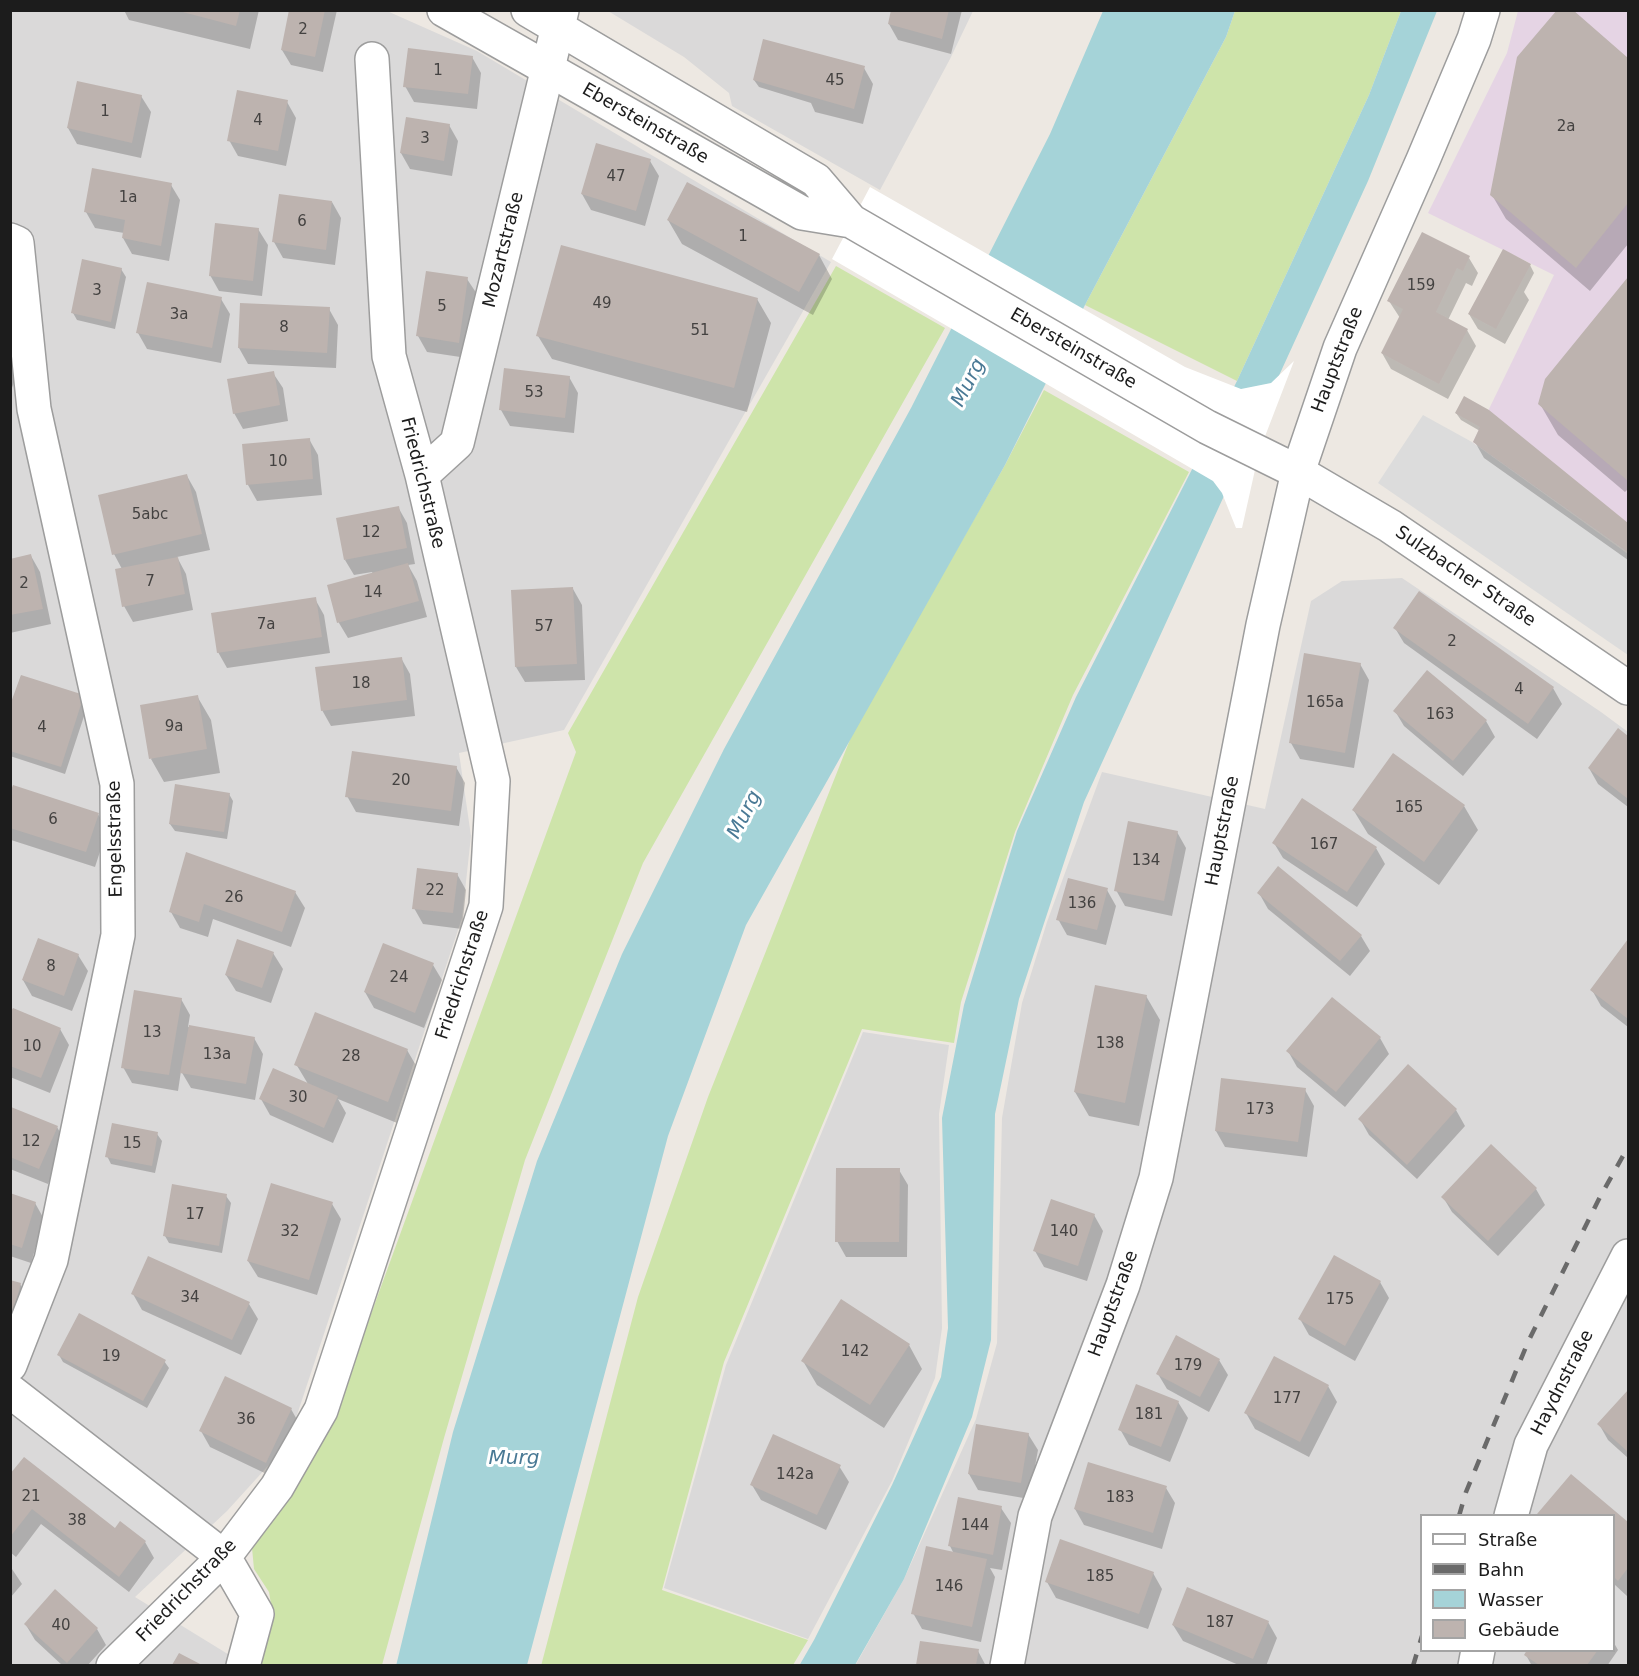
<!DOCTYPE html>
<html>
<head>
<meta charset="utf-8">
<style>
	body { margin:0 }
	#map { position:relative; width:1639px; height:1676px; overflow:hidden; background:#ede8e2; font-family:"DejaVu Sans",sans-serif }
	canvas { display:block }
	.frame { position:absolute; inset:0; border:12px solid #1c1c1c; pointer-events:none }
	.legend { position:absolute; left:1420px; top:1514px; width:195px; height:138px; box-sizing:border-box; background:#fff; border:2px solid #a4a4a4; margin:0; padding:8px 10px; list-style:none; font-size:18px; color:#1c1c1c }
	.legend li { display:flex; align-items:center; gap:12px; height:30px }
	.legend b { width:30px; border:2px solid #a4a4a4 }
</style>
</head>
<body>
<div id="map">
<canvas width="1639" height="1676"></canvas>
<div class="frame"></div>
<ul class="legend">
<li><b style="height:8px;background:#fff"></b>Straße</li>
<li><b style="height:8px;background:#6a6a6a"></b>Bahn</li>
<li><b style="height:16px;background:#a5d3d8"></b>Wasser</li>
<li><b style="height:16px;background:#bdb3af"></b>Gebäude</li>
</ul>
</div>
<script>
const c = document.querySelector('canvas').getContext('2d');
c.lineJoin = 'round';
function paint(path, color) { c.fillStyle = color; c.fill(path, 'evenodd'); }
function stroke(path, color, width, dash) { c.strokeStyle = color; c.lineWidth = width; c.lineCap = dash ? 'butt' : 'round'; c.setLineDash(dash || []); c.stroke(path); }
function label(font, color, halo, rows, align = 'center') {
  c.font = font + ' "DejaVu Sans",sans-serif'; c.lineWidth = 6; c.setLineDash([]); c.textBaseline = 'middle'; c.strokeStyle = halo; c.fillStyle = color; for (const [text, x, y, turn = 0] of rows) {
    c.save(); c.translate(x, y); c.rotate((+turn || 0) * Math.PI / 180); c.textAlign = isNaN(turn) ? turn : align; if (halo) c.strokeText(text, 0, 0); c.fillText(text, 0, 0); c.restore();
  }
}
paint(new Path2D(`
	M11,11H387L477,51L831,262L564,730L459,753L471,836L462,918L287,1445L227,1511L135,1597L231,1656L229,1665L11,1666Z
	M608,11H973L950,59L880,190L732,106L729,93L684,57Z
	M1402,578L1601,712L1628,732V1665L855,1666L904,1579L976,1419L997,1343L1002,1118L1022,1003L1047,922L1102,772L1265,809L1311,601L1342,581ZM1422,1516H1614V1650H1422Z
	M863,1032L949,1045L939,1114L942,1328L935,1378L892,1481L808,1639L664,1588L726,1365Z`), '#dad9d9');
paint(new Path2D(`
	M1518,11H1628V552L1473,442L1554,275L1428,213L1507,53Z`), '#e5d4e4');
paint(new Path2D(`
	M1235,11H1401L1369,95L1237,381L1085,305L1226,37Z
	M836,266L945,328L643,863L525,1160L444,1438L382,1665H257L272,1610L269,1592L254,1569L252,1548L293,1490L332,1421L576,752L568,733Z
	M1044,390L1189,472L1073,695L1015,832L961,1002L954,1043L862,1029L724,1362L662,1590L808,1640L793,1665L541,1666L638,1297L708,1097L855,727L1005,465Z`), '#cee4aa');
paint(new Path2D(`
	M1423,415L1472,442L1628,554V655L1378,483Z`), '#dcdcdc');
paint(new Path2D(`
	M1103,11H1235L1226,37L1085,305L1005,465L746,925L668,1136L527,1665L396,1666L453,1432L537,1161L622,954L724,749L911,408L1050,134Z
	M1401,11H1437L1368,181L1084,802L1019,999L995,1114L991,1340L972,1417L904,1579L855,1665L799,1666L814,1640L892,1485L941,1377L948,1328L942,1118L964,1005L1017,831L1076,697L1237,381L1369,95Z`), '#a5d3d8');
paint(new Path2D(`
	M870,187L1185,367L1241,389L1271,383L1294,361L1259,452L1242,528H1236L1222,493L1213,481L832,259Z`), '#fff');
paint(new Path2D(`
	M124,10H259L250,49L129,20Z
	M291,10H337L323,72L291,65L282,50Z
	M893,10H962L951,54L898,40L889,24Z
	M1571,10L1628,60V244L1590,291L1506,219L1492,195Z
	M472,57L481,73L477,109L414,102L405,86Z
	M864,68L873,84L863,124L815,112L811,103L759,87L754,80Z
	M141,96L151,112L141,158L77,144L68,128Z
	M287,102L296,118L286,166L238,156L229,140Z
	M449,125L458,141L452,176L410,169L401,153Z
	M650,161L659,176L645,226L591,210L582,194Z
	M171,185L180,200L169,261L132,254L123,238L124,233L95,228L86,212Z
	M332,202L341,218L335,265L283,258L274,242Z
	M668,220L819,255L832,279L813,315L682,244Z
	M258,229L268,245L262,296L219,291L210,275Z
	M1469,258L1478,273L1472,286L1466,283L1448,320L1467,330L1476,346L1448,399L1391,369L1382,353L1400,318L1389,301Z
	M1530,265L1534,273L1524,292L1529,300L1505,344L1478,329L1469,314Z
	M121,269L126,277L115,329L77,320L73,313Z
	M467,279L477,294L467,358L427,352L418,336Z
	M1628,281V492L1627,490L1625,492L1558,435L1540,404L1547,379Z
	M221,299L230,314L221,363L147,349L138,333Z
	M757,299L771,323L747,412L552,359L538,336Z
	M329,309L338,325L336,368L248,364L239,348Z
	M10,310L31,337L10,393Z
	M273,373L283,388L288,421L243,429L234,413Z
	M569,377L578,393L574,433L510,426L501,410Z
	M1488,411L1628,525V560L1484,458L1475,442L1480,431L1461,420L1456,413Z
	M309,439L318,455L322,495L257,501L248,485L244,445Z
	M187,476L196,492L210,550L177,557L186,574L193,610L133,622L124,606L122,569L114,554Z
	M398,507L407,523L415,564L408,565L417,581L427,617L348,638L339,623L329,586L373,574L372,572L354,575L345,560Z
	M31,556L40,572L51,624L10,633V560Z
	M573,589L582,605L585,680L525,682L516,667Z
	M315,599L324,615L330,653L227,668L218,652Z
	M1395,628L1553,688L1562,704L1537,739L1404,643Z
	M401,658L410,674L415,716L331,726L322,710Z
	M1360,664L1369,680L1354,768L1300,759L1291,743Z
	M21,676L88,704L65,774L10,756V710Z
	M197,696L211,720L220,773L164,782L151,759Z
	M1395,711L1486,721L1495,737L1463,776L1404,726Z
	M1618,730L1628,738V807L1598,784L1589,768Z
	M1393,755L1464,806L1478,830L1439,885L1368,834L1354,811Z
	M456,767L465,783L459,826L356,812L347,796Z
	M229,794L233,801L227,839L175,831L170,824Z
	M10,798L98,814L107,830L95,867L11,840Z
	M1177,832L1186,848L1172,916L1125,906L1116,890Z
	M1274,843L1376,848L1385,864L1357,907L1283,858Z
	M187,854L295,892L305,908L291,947L213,919L208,937L180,928L171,912Z
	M457,874L466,890L462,929L423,924L414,908Z
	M1107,890L1116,906L1106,945L1067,935L1058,919Z
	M1259,893L1361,936L1370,951L1350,976L1268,909Z
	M1628,941V1027L1601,1006L1592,990Z
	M273,953L283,969L271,1003L236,991L226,975Z
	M78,955L88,971L72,1011L32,996L23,980Z
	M433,965L442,980L424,1028L374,1008L365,992Z
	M1146,996L1160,1020L1139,1126L1089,1116L1075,1092Z
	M181,999L190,1015L188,1027L254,1038L263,1054L255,1100L191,1088L181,1071L178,1091L132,1083L123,1067Z
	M10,1017L60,1029L69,1045L50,1093L10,1077Z
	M1380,1038L1389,1054L1345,1107L1297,1067L1288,1051Z
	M407,1050L421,1074L402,1125L338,1099L346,1113L333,1143L270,1115L261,1099L308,1084L296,1064Z
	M1408,1066L1456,1110L1465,1126L1417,1179L1369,1135L1360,1119Z
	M1305,1090L1314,1106L1307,1157L1225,1147L1216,1131Z
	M12,1109L57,1127L66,1143L48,1184L10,1169V1113Z
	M157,1134L162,1141L155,1173L111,1164L107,1156Z
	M1491,1146L1536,1189L1545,1205L1498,1256L1452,1212L1443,1197Z
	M899,1170L908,1185L907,1257H846L837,1241Z
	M10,1195L35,1203L44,1219L31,1263L10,1256Z
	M226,1196L231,1203L222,1253L169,1243L165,1236Z
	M332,1204L341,1219L317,1295L258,1277L248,1261Z
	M1094,1215L1103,1231L1087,1281L1044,1267L1035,1251Z
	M1335,1257L1380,1282L1389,1298L1355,1361L1309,1335L1300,1319Z
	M10,1282L20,1284L29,1300L10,1338Z
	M133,1294L249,1304L258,1319L241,1355L142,1310Z
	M909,1345L922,1369L884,1428L817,1385L803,1361Z
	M59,1355L164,1361L169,1368L147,1408L63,1362Z
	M1219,1360L1228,1375L1209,1412L1167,1389L1158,1374Z
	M1328,1386L1337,1402L1309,1457L1255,1429L1246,1413Z
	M1628,1392V1458L1608,1440L1599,1424Z
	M1178,1402L1188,1418L1170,1462L1129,1445L1120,1429Z
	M291,1409L300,1425L275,1478L210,1447L201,1431Z
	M1028,1434L1038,1450L1029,1499L978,1490L969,1474Z
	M839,1466L849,1482L826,1530L761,1500L752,1485Z
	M10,1476L116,1530L120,1523L145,1542L154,1558L129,1592L41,1524L16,1557L10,1552Z
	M1571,1476L1628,1524L1627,1596L1614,1584V1516H1540L1539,1514Z
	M1166,1488L1175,1503L1162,1549L1084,1525L1075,1509Z
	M1001,1508L1011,1523L1002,1570L990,1568L995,1577L981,1642L922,1629L913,1613L954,1554L950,1546Z
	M10,1566L22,1584L10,1598Z
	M1153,1573L1162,1589L1148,1629L1056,1598L1047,1582Z
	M1268,1622L1277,1638L1266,1666H1241L1183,1641L1173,1625Z
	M26,1625L97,1629L106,1645L87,1666H63L35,1640Z
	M921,1642L978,1651L986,1666H918Z
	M1614,1643L1618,1650L1607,1666H1532L1526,1655L1529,1650H1614Z`), '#0003');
paint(new Path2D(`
	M175,10H240L236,26Z
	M289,10H325L315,57L281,50Z
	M891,10H949L942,39L888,24Z
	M1557,10H1573L1628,58V203L1576,268L1490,195L1517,57Z
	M763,39L865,66L854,109L753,80Z
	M408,48L473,56L468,94L403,87Z
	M77,81L142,95L132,143L67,128Z
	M237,90L288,100L278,151L227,141Z
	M406,117L450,124L444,161L400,153Z
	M596,143L651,159L636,211L581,194Z
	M92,168L172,183L161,246L122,238L125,220L84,212Z
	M687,182L820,254L799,292L667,220Z
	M279,194L332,201L326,250L272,242Z
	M215,223L259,228L253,281L209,276Z
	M1422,232L1470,256L1463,271L1457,268L1436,312L1468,329L1439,384L1381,353L1403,309L1387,301Z
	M561,245L758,298L734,388L536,336Z
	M1503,249L1531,264L1496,329L1468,314Z
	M82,259L122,268L111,322L71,313Z
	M426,271L468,277L459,343L416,336Z
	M1628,277V481L1538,404L1545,379Z
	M147,282L222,297L212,348L136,333Z
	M240,303L330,307L327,353L238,348Z
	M504,368L570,376L565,418L499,410Z
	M274,371L280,405L233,414L227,379Z
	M1464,396L1489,410L1628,523V552L1473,442L1480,427L1455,413Z
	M310,438L313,479L246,485L242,444Z
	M187,474L202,534L112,555L98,495Z
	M399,506L407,548L344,560L336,518Z
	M31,554L43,609L10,615V559Z
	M178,557L185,594L122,607L115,569Z
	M408,563L419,601L337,623L327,585Z
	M573,587L577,664L515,667L511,590Z
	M1419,591L1554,687L1528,724L1393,628Z
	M316,597L322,637L217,653L211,613Z
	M1304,653L1361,663L1345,753L1289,743Z
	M402,657L407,700L321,711L315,667Z
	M1427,670L1487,720L1453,761L1393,711Z
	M21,675L84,695L61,767L10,751V705Z
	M198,695L207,749L149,759L140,705Z
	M1618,728L1628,736V799L1588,768Z
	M352,751L457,766L451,811L345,797Z
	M1393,753L1465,805L1424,862L1352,810Z
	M175,784L230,793L224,832L169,824Z
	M13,785L99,813L86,852L10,828V793Z
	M1302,798L1377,847L1347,892L1272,843Z
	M1128,821L1178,831L1164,901L1114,891Z
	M186,852L296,891L282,932L204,904L199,922L169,912Z
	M1278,866L1362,935L1340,961L1257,893Z
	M417,868L458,873L453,913L412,909Z
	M1068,878L1108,888L1097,930L1056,920Z
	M38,938L79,954L64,996L22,980Z
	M237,939L274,952L262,988L225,975Z
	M1628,939V1019L1590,990Z
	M383,943L434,963L415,1013L364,992Z
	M1095,985L1147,995L1125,1103L1074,1092Z
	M134,990L182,998L169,1075L121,1068Z
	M1332,997L1381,1037L1336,1092L1286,1051Z
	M13,1008L61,1028L41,1078L10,1066V1013Z
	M315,1012L408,1049L388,1102L294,1065Z
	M189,1025L255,1037L246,1084L180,1073Z
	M1408,1064L1457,1109L1407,1165L1358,1119Z
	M273,1068L338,1096L324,1128L259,1099Z
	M1221,1078L1306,1088L1298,1142L1215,1131Z
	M11,1107L58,1126L39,1169L10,1157Z
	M112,1123L158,1132L152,1166L105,1157Z
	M1491,1144L1537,1188L1488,1241L1441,1197Z
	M836,1168H900L899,1242H835Z
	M271,1183L333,1202L309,1280L247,1261Z
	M172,1184L227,1194L219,1246L163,1236Z
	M10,1193L36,1202L22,1248L10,1244Z
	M1051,1199L1095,1214L1078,1266L1033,1251Z
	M1334,1255L1381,1281L1345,1346L1298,1319Z
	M148,1256L250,1302L232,1340L131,1294Z
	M10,1280L21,1283L11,1319H10Z
	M841,1299L910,1344L870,1405L801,1361Z
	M79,1313L166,1360L143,1401L57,1355Z
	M1176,1335L1220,1359L1200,1397L1156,1374Z
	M1274,1356L1329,1385L1300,1442L1244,1413Z
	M225,1376L292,1408L266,1463L199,1431Z
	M1136,1384L1179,1401L1161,1447L1118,1430Z
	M1628,1390V1452L1597,1424Z
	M976,1424L1029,1433L1021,1483L968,1474Z
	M773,1434L841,1465L817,1515L750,1485Z
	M24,1457L115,1528L120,1521L146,1541L119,1577L32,1509L10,1537V1474Z
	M1088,1462L1167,1486L1153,1533L1074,1509Z
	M1571,1474L1628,1522V1568L1618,1581L1614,1577V1515H1540L1537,1514Z
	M958,1497L1002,1506L993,1555L948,1546Z
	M1060,1539L1154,1572L1139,1614L1045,1582Z
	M926,1546L987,1559L972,1627L911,1614Z
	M1187,1587L1269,1621L1253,1659L1172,1625Z
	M55,1589L98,1628L67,1663L24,1624Z
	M920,1641L979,1649L976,1665H916Z
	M1527,1650H1598L1587,1665H1539L1524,1655Z
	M179,1653L202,1665H172Z`), '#bdb3af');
const minor = new Path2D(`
	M10,240L17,243L34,409L117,784L118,935L51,1260L10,1365
	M422,475L457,443L562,10
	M10,1391L224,1557L257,1614L243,1666
	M1511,1516L1531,1445L1628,1256
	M113,1666L224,1557L277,1487L321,1410L486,906L493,781L422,475L389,356L372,59
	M1475,1666L1478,1650`);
const tertiary = new Path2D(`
	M444,10L802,213L851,221
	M528,10L816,180L851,221L1207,427L1298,472L1390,526L1628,688
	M1007,1666L1035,1516L1123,1285L1156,1178L1263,625L1298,472L1340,348L1423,160L1474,39L1483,10`);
stroke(minor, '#9d9d9d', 36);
stroke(tertiary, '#9d9d9d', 36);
stroke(minor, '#fff', 33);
stroke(tertiary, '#fff', 33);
stroke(new Path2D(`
	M1459,1516L1466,1492L1528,1342L1600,1197L1628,1147
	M1413,1666L1422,1636`), '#6a6a6a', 4.5, [12, 12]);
label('15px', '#444241', null, [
	["2",303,30],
	["1",438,71],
	["45",835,81],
	["1",105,112],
	["4",258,121],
	["2a",1566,127],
	["3",425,139],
	["47",616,177],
	["1a",128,198],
	["6",302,222],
	["1",743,237],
	["159",1421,286],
	["3",97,291],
	["49",602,304],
	["5",442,307],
	["3a",179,315],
	["8",284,328],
	["51",700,331],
	["53",534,393],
	["10",278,462],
	["5abc",150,515],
	["12",371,533],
	["7",150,582],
	["2",24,584],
	["14",373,593],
	["7a",266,625],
	["57",544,627],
	["2",1452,642],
	["18",361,684],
	["4",1519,690],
	["165a",1325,703],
	["163",1440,715],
	["9a",174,727],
	["4",42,728],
	["20",401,781],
	["165",1409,808],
	["6",53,820],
	["167",1324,845],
	["134",1146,861],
	["22",435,891],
	["26",234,898],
	["136",1082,904],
	["8",51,967],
	["24",399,978],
	["13",152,1033],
	["138",1110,1044],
	["10",32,1047],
	["13a",217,1055],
	["28",351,1057],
	["30",298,1098],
	["173",1260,1110],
	["12",31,1142],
	["15",132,1144],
	["17",195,1215],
	["32",290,1232],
	["140",1064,1232],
	["34",190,1298],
	["175",1340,1300],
	["142",855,1352],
	["19",111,1357],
	["179",1188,1366],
	["177",1287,1399],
	["181",1149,1415],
	["36",246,1420],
	["142a",795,1475],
	["21",31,1497],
	["183",1120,1498],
	["38",77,1521],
	["144",975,1526],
	["185",1100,1577],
	["146",949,1587],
	["187",1220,1623],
	["40",61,1626]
]);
label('18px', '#1c1c1c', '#fff', [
	["Ebersteinstraße",645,124,30],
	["Mozartstraße",504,250,-76],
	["Ebersteinstraße",1073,349,30],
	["Hauptstraße",1338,360,-69],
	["Friedrichstraße",422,483,76],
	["Sulzbacher Straße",1465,577,34],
	["Hauptstraße",1223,831,-79],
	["Engelsstraße",116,839,-91],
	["Friedrichstraße",463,975,-72],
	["Hauptstraße",1114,1304,-70],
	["Haydnstraße",1563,1383,-63],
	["Friedrichstraße",187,1591,-46]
]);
label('italic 20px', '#497995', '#fff', [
	["Murg",969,383,-63],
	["Murg",745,815,-63],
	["Murg",514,1459]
]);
</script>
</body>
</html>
